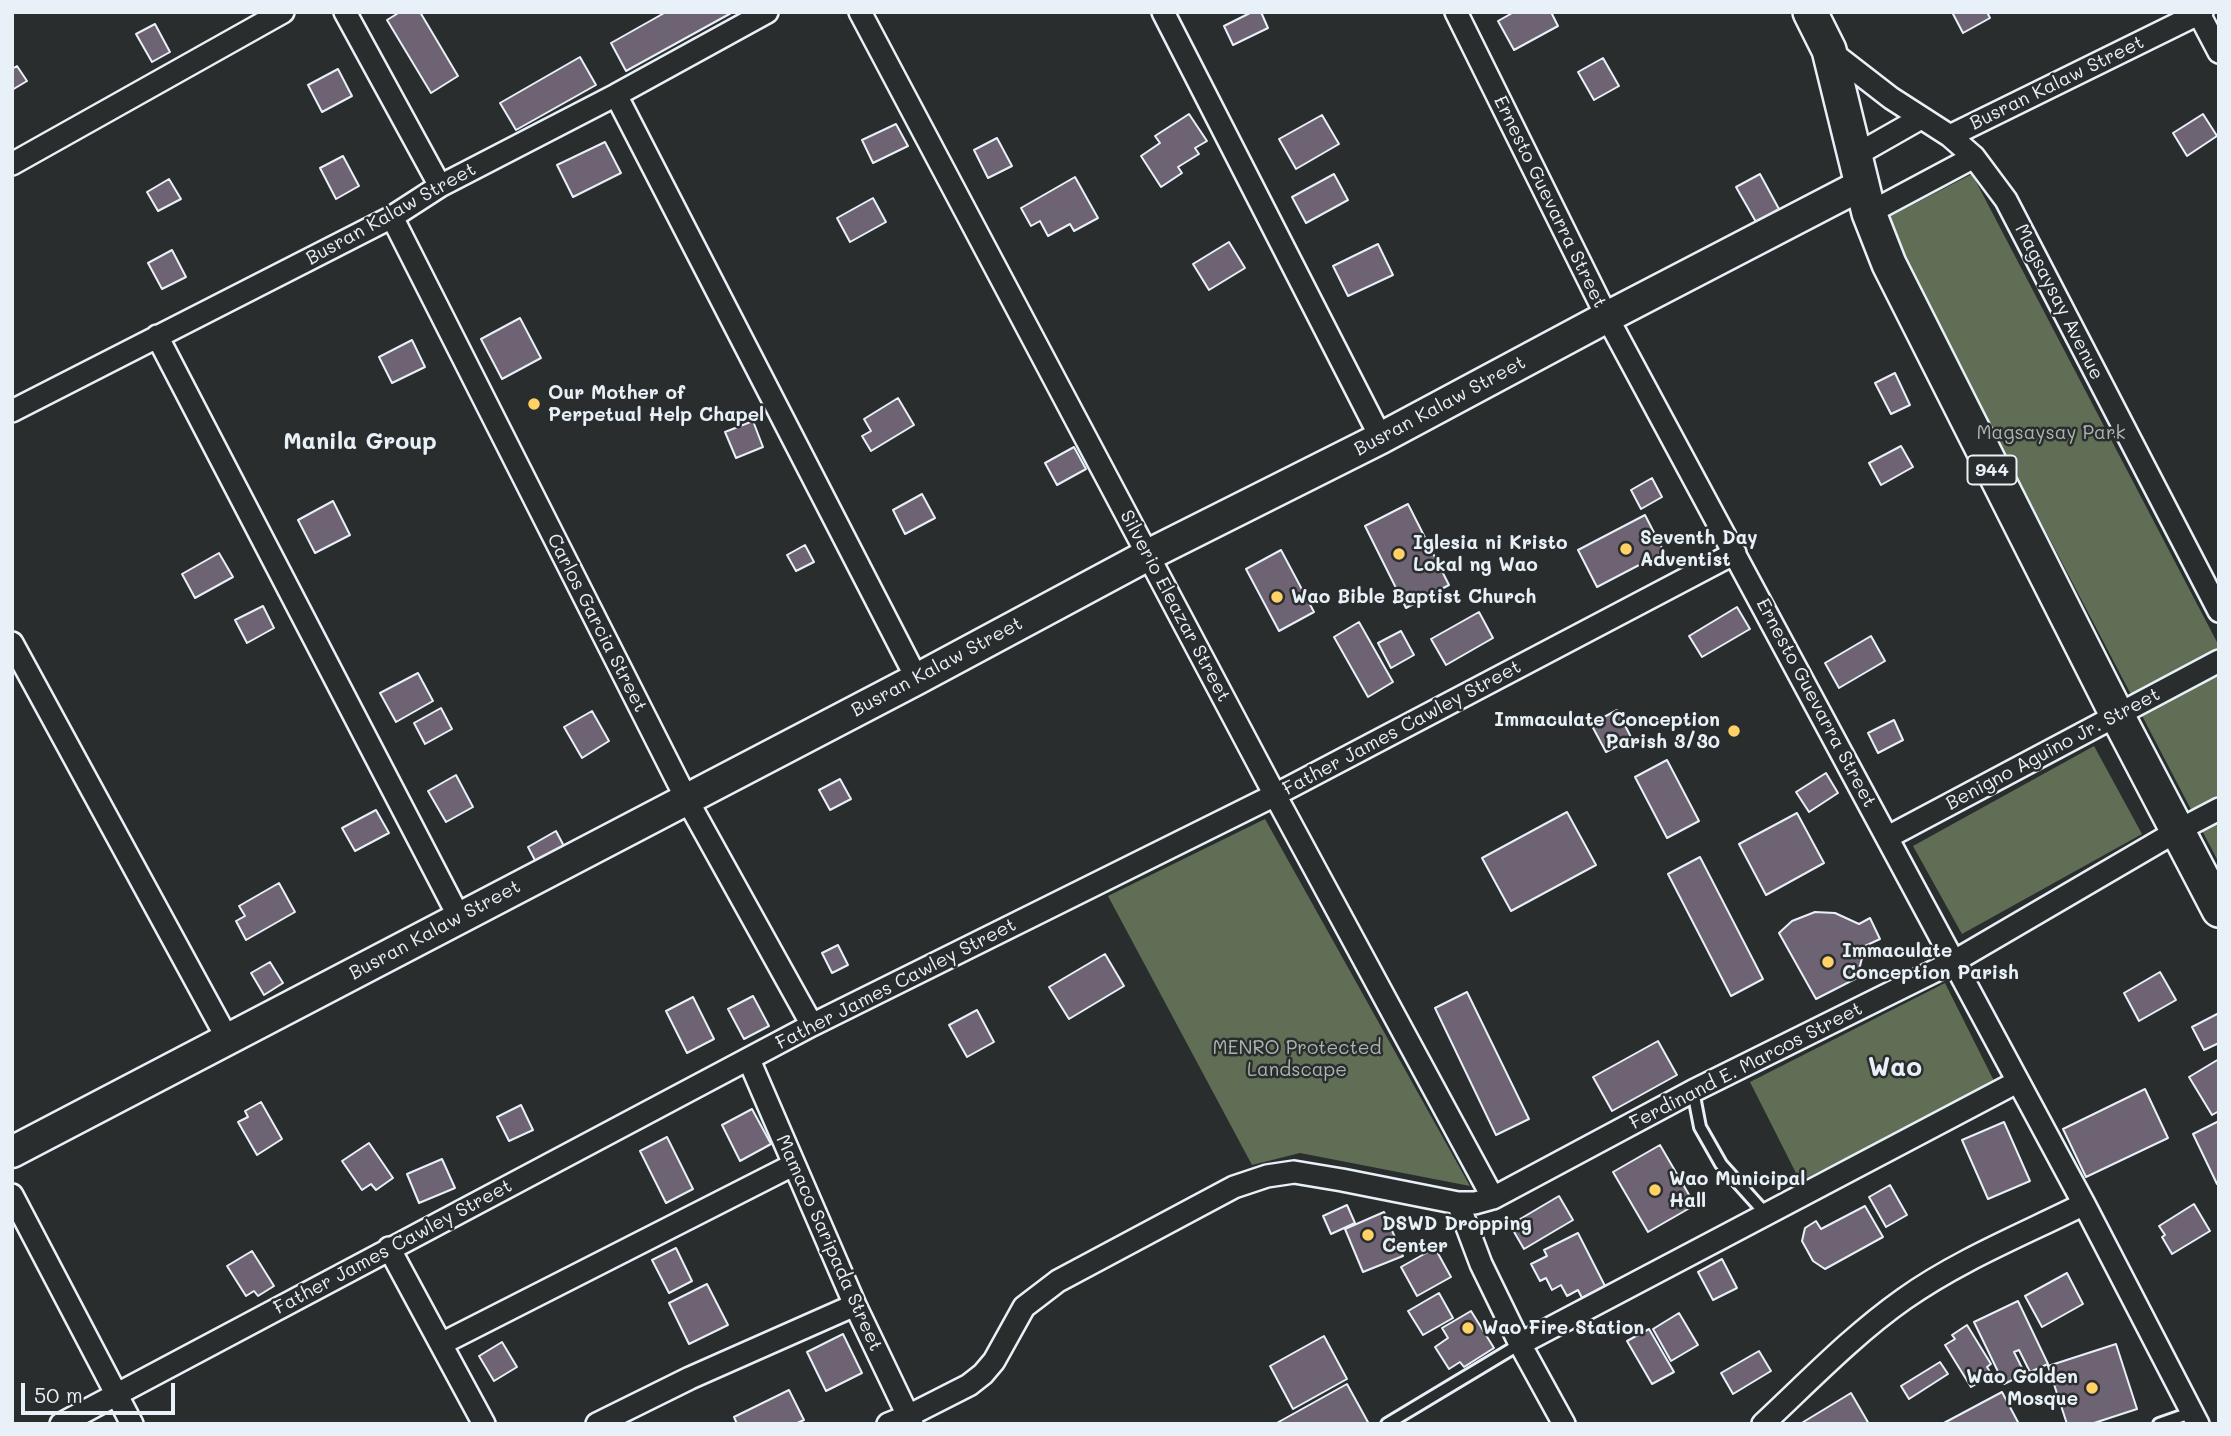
<!DOCTYPE html>
<html>
<head>
<meta charset="utf-8">
<style>
	body { margin:0 }
	#map { position:relative; width:2231px; height:1436px; overflow:hidden; background:#2a2d2e; font-family:Mali,sans-serif }
	canvas { display:block }
	.frame { position:absolute; inset:0; border:14px solid #e8f1f8; pointer-events:none }
	.scale { position:absolute; left:21px; top:1383px; width:154px; height:32px; box-sizing:border-box; border:4px solid #e8f1f8; border-top:0; padding-left:9px; font-size:21px; line-height:24px; white-space:nowrap; color:#e8f1f8; -webkit-text-stroke:5px #2a2d2e; paint-order:stroke }
</style>
</head>
<body>
<div id="map">
<canvas width="2231" height="1436"></canvas>
<div class="frame"></div>
<div class="scale">50 m</div>
</div>
<script>
const c = document.querySelector('canvas').getContext('2d');
c.lineJoin = 'round';
function paint(path, color) { c.fillStyle = color; c.fill(path, 'evenodd'); }
function stroke(path, color, width, dash) { c.strokeStyle = color; c.lineWidth = width; c.lineCap = dash ? 'butt' : 'round'; c.setLineDash(dash || []); c.stroke(path); }
function label(font, color, halo, rows, align = 'center') {
  c.font = font + ' Mali,sans-serif'; c.lineWidth = 5; c.setLineDash([]); c.textBaseline = 'middle'; c.strokeStyle = halo; c.fillStyle = color; for (const [text, x, y, turn = 0] of rows) {
    c.save(); c.translate(x, y); c.rotate((+turn || 0) * Math.PI / 180); c.textAlign = isNaN(turn) ? turn : align; if (halo) c.strokeText(text, 0, 0); c.fillText(text, 0, 0); c.restore();
  }
}
paint(new Path2D(`
	M1972,174L2219,646V863L1883,220Z
	M2094,746L2142,834L1962,934L1913,846Z
	M1265,819L1470,1186L1300,1153L1252,1165L1108,896Z
	M1945,983L1995,1083L1800,1181L1750,1082Z`), '#616e56');
const building = new Path2D(`
	M400,12H420L458,76L431,93L387,20Z
	M666,12H733L626,71L611,43Z
	M1252,12H1261L1268,28L1233,45L1224,26Z
	M1514,12H1551L1558,26L1514,50L1498,21Z
	M1952,12H1987L1990,18L1963,33Z
	M155,24L170,52L152,62L136,34Z
	M580,57L596,85L516,130L500,103Z
	M1603,58L1619,86L1594,100L1578,72Z
	M17,66L27,81L12,90V69Z
	M338,69L352,96L322,112L308,85Z
	M1189,114L1207,141L1195,148L1199,154L1178,167L1182,173L1161,187L1141,156L1160,143L1155,136Z
	M2203,114L2217,136L2187,156L2173,133Z
	M1322,115L1339,144L1296,169L1279,139Z
	M896,124L908,146L873,163L862,140Z
	M997,138L1012,166L988,178L974,150Z
	M605,142L621,173L573,197L557,165Z
	M343,156L359,186L336,199L320,168Z
	M1334,174L1348,200L1306,223L1292,197Z
	M1760,174L1779,209L1756,222L1736,187Z
	M1075,177L1098,218L1074,231L1070,224L1048,236L1040,221L1031,226L1021,208Z
	M169,179L181,199L158,211L147,192Z
	M873,198L886,222L850,242L837,218Z
	M1229,242L1245,268L1209,290L1193,264Z
	M1378,244L1393,275L1348,296L1333,266Z
	M172,250L186,277L162,289L148,263Z
	M520,318L541,358L502,379L481,339Z
	M412,340L425,367L392,383L379,357Z
	M1895,373L1910,405L1891,414L1875,383Z
	M898,398L914,425L871,451L862,436L871,431L864,419Z
	M753,421L763,447L736,458L725,432Z
	M1901,446L1913,467L1881,485L1869,463Z
	M1074,447L1086,469L1057,485L1045,463Z
	M1652,478L1662,497L1641,509L1631,490Z
	M922,494L935,518L905,534L893,510Z
	M333,501L350,535L315,553L298,520Z
	M1408,504L1449,585L1406,608L1365,526Z
	M1645,515L1664,552L1597,587L1578,550Z
	M805,545L814,562L796,571L787,555Z
	M1281,550L1314,612L1279,631L1246,569Z
	M219,553L233,577L195,598L182,574Z
	M263,606L274,628L247,643L235,620Z
	M1737,607L1750,629L1702,657L1689,636Z
	M1479,612L1493,638L1446,665L1431,639Z
	M1359,622L1393,682L1368,697L1334,637Z
	M1401,631L1414,655L1391,668L1378,643Z
	M1871,636L1885,661L1839,688L1825,663Z
	M418,673L433,701L396,722L380,693Z
	M441,708L452,729L425,744L414,723Z
	M1617,710L1632,739L1606,752L1591,724Z
	M592,711L609,741L582,758L564,727Z
	M1894,720L1903,740L1878,753L1868,733Z
	M1667,760L1699,821L1667,838L1635,777Z
	M1826,773L1838,793L1809,812L1796,792Z
	M456,775L473,807L446,822L428,791Z
	M840,779L851,799L830,810L819,790Z
	M376,810L389,833L355,851L342,828Z
	M1567,812L1596,865L1511,911L1482,858Z
	M1797,813L1824,863L1766,895L1739,844Z
	M556,831L566,850L538,866L528,847Z
	M1700,857L1763,979L1731,996L1668,874Z
	M279,883L295,912L246,940L236,921L245,916L239,906Z
	M1815,912L1835,913L1859,924L1870,918L1880,939L1865,946L1857,978L1816,999L1779,933L1792,921Z
	M838,945L848,965L832,973L822,953Z
	M1105,954L1124,986L1069,1019L1049,987Z
	M270,962L283,983L264,995L251,973Z
	M2160,972L2176,1000L2139,1021L2124,993Z
	M1467,992L1529,1119L1496,1135L1435,1008Z
	M753,996L769,1026L744,1039L728,1009Z
	M693,997L714,1039L687,1053L666,1011Z
	M977,1010L994,1042L967,1057L949,1025Z
	M2219,1013V1043L2204,1050L2192,1027Z
	M1658,1041L1677,1075L1612,1111L1593,1077Z
	M2219,1059V1111L2212,1115L2189,1077Z
	M2145,1089L2168,1138L2086,1177L2063,1129Z
	M261,1102L282,1139L257,1155L238,1122L248,1117L245,1111Z
	M521,1105L533,1130L509,1141L497,1117Z
	M752,1109L771,1144L740,1161L722,1125Z
	M2219,1121V1184H2217L2193,1134Z
	M2004,1122L2030,1181L1988,1199L1962,1140Z
	M667,1137L693,1189L666,1203L640,1151Z
	M369,1143L393,1178L376,1190L371,1184L362,1190L342,1161Z
	M1660,1145L1695,1205L1648,1232L1613,1172Z
	M442,1159L455,1188L419,1203L407,1174Z
	M1890,1185L1907,1215L1886,1227L1869,1197Z
	M1559,1196L1573,1220L1524,1249L1510,1225Z
	M2194,1204L2210,1231L2172,1254L2162,1237L2165,1235L2159,1226Z
	M1347,1205L1355,1223L1331,1234L1323,1216Z
	M1865,1206L1883,1237L1825,1269L1813,1261L1802,1241L1805,1228L1816,1221L1821,1229Z
	M1384,1212L1403,1256L1363,1272L1345,1229Z
	M1578,1233L1605,1286L1582,1298L1578,1290L1567,1296L1561,1285L1552,1290L1546,1278L1540,1281L1531,1264L1547,1256L1544,1250Z
	M676,1248L692,1281L669,1293L652,1260Z
	M1435,1248L1451,1277L1417,1296L1401,1267Z
	M252,1251L274,1286L258,1296L254,1291L246,1296L227,1266Z
	M1722,1259L1737,1288L1713,1300L1698,1272Z
	M2067,1273L2083,1304L2042,1327L2025,1296Z
	M707,1284L728,1325L689,1344L669,1303Z
	M1439,1293L1453,1318L1423,1335L1408,1311Z
	M2018,1301L2048,1364L2030,1372L2019,1350L2014,1352L2025,1374L2004,1384L1974,1322Z
	M1471,1311L1494,1348L1464,1367L1460,1362L1449,1369L1435,1347L1448,1338L1442,1328Z
	M1679,1313L1698,1345L1671,1361L1653,1329Z
	M1967,1325L1991,1364L1987,1367L1992,1375L1971,1387L1945,1345L1955,1339L1952,1335Z
	M1649,1329L1674,1372L1652,1384L1627,1341Z
	M843,1334L862,1373L826,1391L807,1352Z
	M1324,1336L1347,1379L1293,1409L1270,1366Z
	M502,1342L517,1367L494,1381L479,1356Z
	M2116,1344L2137,1409L2091,1424H2067L2048,1366Z
	M1759,1351L1771,1371L1733,1394L1721,1373Z
	M1940,1362L1948,1374L1909,1399L1901,1386Z
	M1347,1384L1369,1424H1275Z
	M789,1390L804,1420L795,1424H737L734,1417Z
	M2002,1392L2019,1424H1942Z
	M1851,1393L1869,1424H1800Z`);
paint(building, '#6e6373');
stroke(building, '#e8f1f8', 2);
const lane = new Path2D(`
	M1693,1091L1700,1127L1721,1164L1765,1213
	M1387,1424L1520,1344
	M2159,1424L2193,1412`);
const street = new Path2D(`
	M345,12L440,186
	M860,12L1275,795L1493,1198
	M1163,12L1381,438
	M1456,12L1607,317L2084,1204L2198,1424
	M2198,12L2219,52
	M1829,50L1891,98L1950,136L1974,157L2006,200L2219,611
	M616,95L917,679
	M1950,136L2202,12
	M1856,155L1921,118
	M12,164L283,12
	M1869,213L1974,157
	M392,217L686,798L812,1025
	M157,336L459,917
	M12,411L392,217L440,186L616,95L767,12
	M12,643L227,1038
	M1888,837L2219,661
	M749,1060L855,1305L912,1424
	M12,1195L132,1424
	M1458,1203L1481,1264L1520,1344L1564,1424
	M389,1248L484,1424
	M441,1344L793,1165
	M1520,1344L2017,1082
	M61,1424L812,1025L1275,795L1735,553
	M597,1424L690,1378L855,1305
	M888,1424L908,1416L969,1385L983,1374L994,1361L1024,1307L1058,1281L1234,1187L1267,1176L1294,1172L1342,1180L1458,1203H1475L1493,1198L1693,1091L1953,962L2177,831L2219,809
	M1763,1424C1809,1381 1853,1335 1904,1299C1959,1260 2024,1234 2084,1204`);
const secondary = new Path2D(`
	M12,1152L917,679L1148,555L1381,438L1607,317L1863,184`);
const primary = new Path2D(`
	M1810,12L1829,50L1869,213L1889,264L2117,715L2219,910`);
stroke(lane, '#e8f1f8', 16);
stroke(street, '#e8f1f8', 26);
stroke(secondary, '#e8f1f8', 35);
stroke(primary, '#e8f1f8', 38);
stroke(lane, '#2a2d2e', 10);
stroke(street, '#2a2d2e', 21);
stroke(secondary, '#2a2d2e', 30);
stroke(primary, '#2a2d2e', 33);
for (const [x, y, r, color] of [
	[534,404,7,"#ffd166"],
	[1626,549,7,"#ffd166"],
	[1399,554,7,"#ffd166"],
	[1277,597,7,"#ffd166"],
	[1734,731,7,"#ffd166"],
	[1828,962,7,"#ffd166"],
	[1655,1190,7,"#ffd166"],
	[1368,1235,7,"#ffd166"],
	[1468,1328,7,"#ffd166"],
	[2092,1388,7,"#ffd166"]
]) { const dot = new Path2D(); dot.arc(x, y, r, 0, 2 * Math.PI); c.fillStyle = color; c.fill(dot); stroke(dot, '#2a2d2e', 2.5); }
for (const [x, y, w] of [
	[1992,470,49]
]) { const box = new Path2D(); box.roundRect(x - w / 2, y - 14.5, w, 29, 5); c.fillStyle = '#2a2d2e'; c.fill(box); stroke(box, '#e8f1f8', 2); }
label('bold 18px', '#e8f1f8', null, [
	["944",1992,470]
]);
label('19px', '#e8f1f8', '#2a2d2e', [
	["Busran Kalaw Street",2057,83,-26],
	["Ernesto Guevarra Street",1550,202,64],
	["Busran Kalaw Street",391,214,-29],
	["Magsaysay Avenue",2059,302,63],
	["Busran Kalaw Street",1440,406,-28],
	["Silverio Eleazar Street",1175,606,62],
	["Carlos Garcia Street",597,623,63],
	["Busran Kalaw Street",937,667,-28],
	["Ernesto Guevarra Street",1816,703,62],
	["Father James Cawley Street",1402,728,-28],
	["Benigno Aguino Jr. Street",2053,749,-28],
	["Busran Kalaw Street",435,930,-28],
	["Father James Cawley Street",896,984,-27],
	["Ferdinand E. Marcos Street",1746,1066,-27],
	["Mamaco Saripada Street",829,1243,66],
	["Father James Cawley Street",393,1247,-28]
]);
label('bold 19px', '#e8f1f8', '#2a2d2e', [
	["Our Mother of",548,393],
	["Perpetual Help Chapel",548,415],
	["Seventh Day",1640,538],
	["Adventist",1640,560],
	["Iglesia ni Kristo",1413,543],
	["Lokal ng Wao",1413,565],
	["Wao Bible Baptist Church",1291,597],
	["Immaculate Conception",1720,720,"right"],
	["Parish 3/30",1720,742,"right"],
	["Immaculate",1842,951],
	["Conception Parish",1842,973],
	["Wao Municipal",1669,1179],
	["Hall",1669,1201],
	["DSWD Dropping",1382,1224],
	["Center",1382,1246],
	["Wao Fire Station",1482,1328],
	["Wao Golden",2078,1377,"right"],
	["Mosque",2078,1399,"right"]
], 'left');
label('19px', '#abb6af', '#2a2d2e', [
	["Magsaysay Park",2051,433],
	["MENRO Protected",1297,1048],
	["Landscape",1297,1070]
]);
label('bold 23px', '#e8f1f8', '#2a2d2e', [
	["Manila Group",360,442]
]);
label('bold 26px', '#e8f1f8', '#2a2d2e', [
	["Wao",1895,1068]
]);
</script>
</body>
</html>
